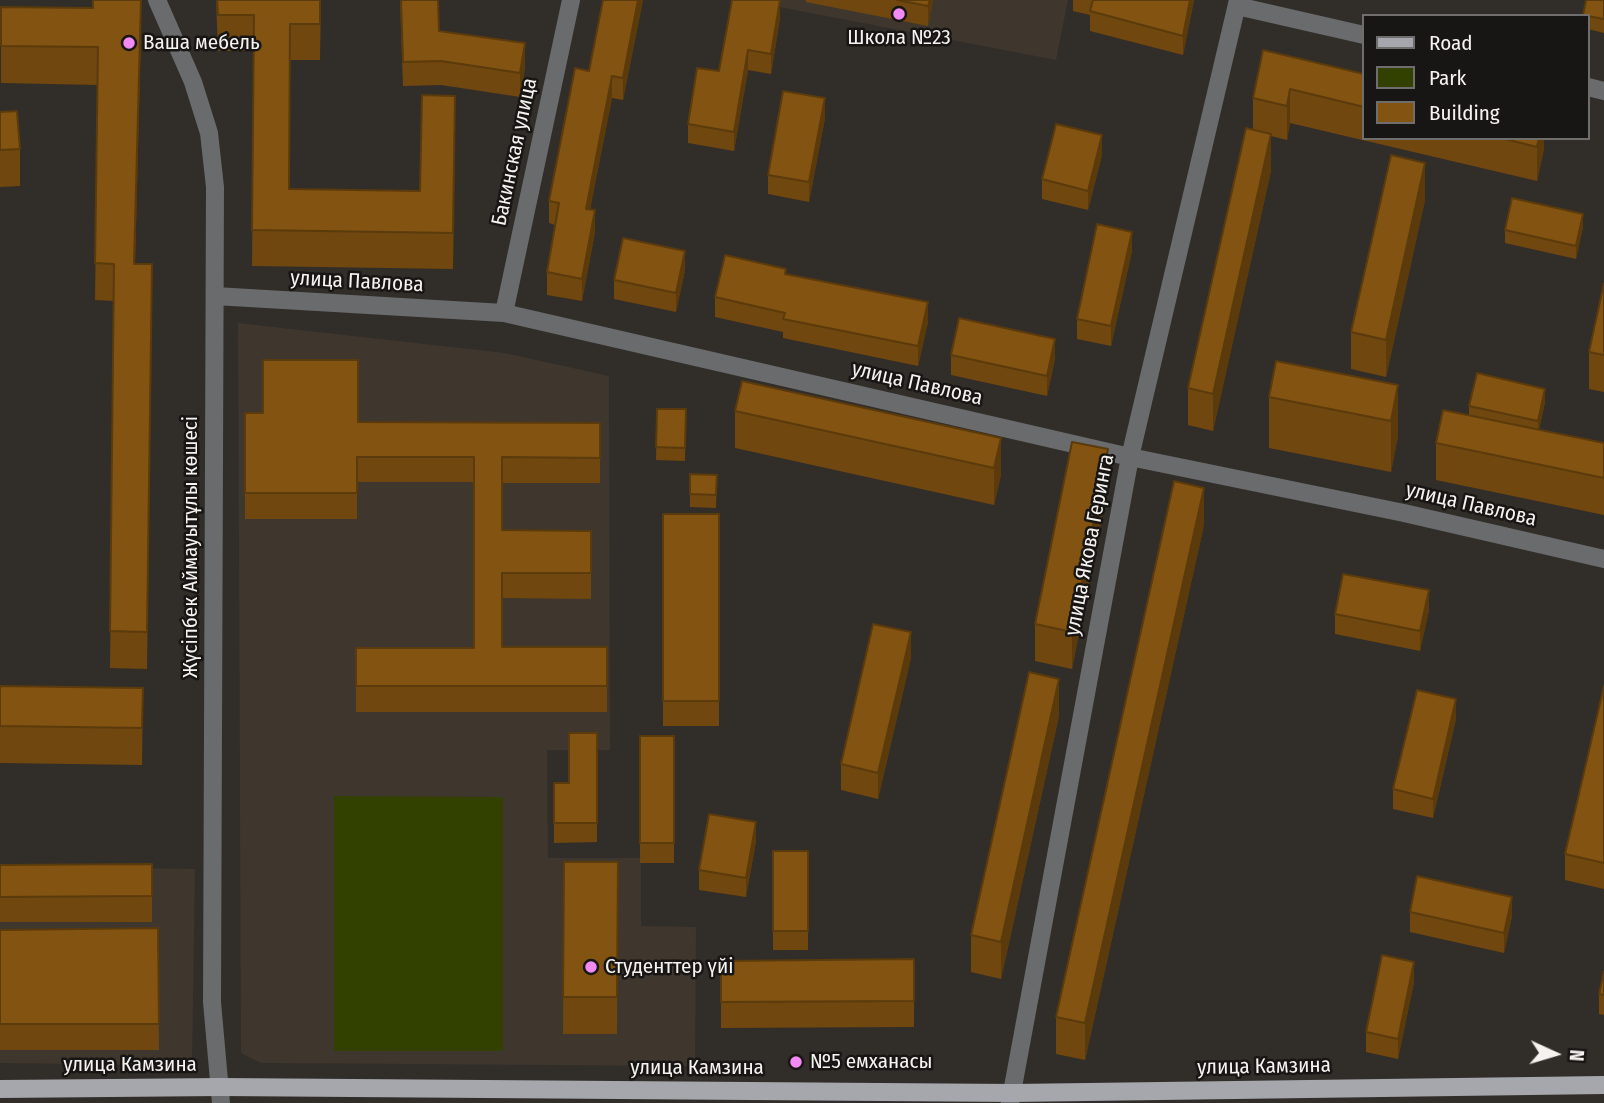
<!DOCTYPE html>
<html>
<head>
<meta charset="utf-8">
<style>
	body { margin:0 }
	#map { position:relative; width:1604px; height:1103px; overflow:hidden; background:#312d29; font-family:"Fira Sans Condensed",sans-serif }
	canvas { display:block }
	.legend { position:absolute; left:1362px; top:14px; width:228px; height:126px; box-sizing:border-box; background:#181614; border:2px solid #706e6c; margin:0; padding:9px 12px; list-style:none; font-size:21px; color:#f5f2ef }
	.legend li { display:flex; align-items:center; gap:14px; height:35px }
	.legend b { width:35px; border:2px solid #706e6c }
	.north { position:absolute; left:1520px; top:1019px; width:70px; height:70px; -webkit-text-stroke:5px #181614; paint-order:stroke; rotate:94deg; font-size:19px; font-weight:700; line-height:28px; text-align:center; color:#f5f2ef }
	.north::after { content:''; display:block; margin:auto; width:24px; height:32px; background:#f5f2ef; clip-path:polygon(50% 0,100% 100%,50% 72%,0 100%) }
</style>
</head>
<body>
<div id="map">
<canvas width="1604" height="1103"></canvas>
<ul class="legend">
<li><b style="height:9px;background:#a6a7ad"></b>Road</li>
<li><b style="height:19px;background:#334100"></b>Park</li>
<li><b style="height:19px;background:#825311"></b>Building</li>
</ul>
<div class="north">N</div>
</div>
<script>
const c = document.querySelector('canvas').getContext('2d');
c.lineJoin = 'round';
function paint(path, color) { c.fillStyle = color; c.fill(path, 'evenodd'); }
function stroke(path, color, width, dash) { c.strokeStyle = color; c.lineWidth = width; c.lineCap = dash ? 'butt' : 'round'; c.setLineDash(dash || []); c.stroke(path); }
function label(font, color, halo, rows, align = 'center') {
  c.font = font + ' "Fira Sans Condensed",sans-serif'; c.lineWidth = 5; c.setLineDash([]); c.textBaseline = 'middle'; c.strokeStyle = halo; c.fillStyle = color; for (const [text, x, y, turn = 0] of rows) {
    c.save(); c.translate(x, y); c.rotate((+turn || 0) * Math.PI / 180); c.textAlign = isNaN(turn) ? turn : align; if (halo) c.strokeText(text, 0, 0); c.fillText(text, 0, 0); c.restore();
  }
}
paint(new Path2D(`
	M743,0H1068L1056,60Z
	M238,323L505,353L609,376L610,750H547L548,858H641V926L696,927L695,1066L261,1063L241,1053Z
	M0,866L195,869L192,1066L0,1063Z`), '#3f362e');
paint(new Path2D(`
	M334,796L503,797V1051H334Z`), '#334100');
stroke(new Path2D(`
	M157,0L193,82L209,133L215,187L212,1002L221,1103
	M1237,6L1364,35
	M1588,87L1604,91
	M215,296L504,313L1130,457L1404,513L1604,559
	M504,313L571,0
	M1010,1103L1130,457L1238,0`), '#6a6b6d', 18);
stroke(new Path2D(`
	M0,1089L221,1087L1013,1093L1604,1085`), '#a6a7ad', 18);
paint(new Path2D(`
	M216,0H321L320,60H290L289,189L420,191L455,132L453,269L252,266L254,51H218Z
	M400,0H438L439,31L525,68L520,97L441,85L403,86Z
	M643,0L623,100L612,98L590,209L595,232L582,301L547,295V272L555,225L549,223V201L589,71Z
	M806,0H933L928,26L806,2Z
	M1073,0H1194L1183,55L1090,31V15L1073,11Z
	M1586,0H1604V33L1588,29V16H1583Z
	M1,7L141,34L135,264L152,301L147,669L110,668L114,301L95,300L98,85L1,83Z
	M780,18L771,74L748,70L734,151L688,143V124L719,71Z
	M1364,74V138H1544V149L1537,181L1290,123L1287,140L1271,136V171L1213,431L1188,425V388L1253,129V98Z
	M0,112L20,149V186L0,187Z
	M825,118L809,202L768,194V175Z
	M1102,155L1088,210L1042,199V179Z
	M1425,200L1386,377L1351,369V332Z
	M1583,227L1576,259L1505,243V230Z
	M1132,251L1111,346L1077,339V319Z
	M685,270L676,312L614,299V280Z
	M786,274L928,322L918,366L783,338V332L715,317V297Z
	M1604,283V392L1589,389V352Z
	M951,355L1055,359L1047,396L951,375Z
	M1398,385V436L1391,472L1269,448V397Z
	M1545,402L1539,430L1604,443V515L1436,480V443L1469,416V406Z
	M657,409H686L685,461L656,460Z
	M735,411L1001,438V475L994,505L735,448Z
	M245,413L358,422L600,423V483H502V530L591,531V599L502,598V647H607V712H356V648H474V482H357V519H245Z
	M690,474L717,475L716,508L690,507Z
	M1108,486L1072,669L1035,661V624Z
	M663,514H719V726H663Z
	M1204,525L1085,1060L1056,1054V1017Z
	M1429,610L1420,651L1335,634V614Z
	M911,658L878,799L841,790V764Z
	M0,686L143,688L142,765L0,763Z
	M1604,686V889L1565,880V854Z
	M1059,716L1001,979L971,972V935Z
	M1456,719L1433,818L1393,809V789Z
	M597,733V842L554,843V783H569Z
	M640,736H674V863H640Z
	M756,841L746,897L699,890V870Z
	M773,851H808V950H773Z
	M564,862H618L617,1034H563Z
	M152,864V922H0V865Z
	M1410,912L1512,916L1504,953L1410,932Z
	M158,928L159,1050H0V930Z
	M914,959V1027L721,1028V961Z
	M1604,971V1015L1599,1014V994Z
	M1414,982L1398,1059L1366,1052V1032Z`), '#70470f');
paint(new Path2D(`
	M141,0V34L134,301V264Z
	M638,0H643L623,100V78Z
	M780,0V18L771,74V54Z
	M930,0H933L928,26V6Z
	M1190,0H1194L1183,55V36Z
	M525,43V68L520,97V73Z
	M748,50V70L734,151V132Z
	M612,76V98L586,231V209Z
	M1290,89V123L1287,140V106Z
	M455,96V132L453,269V233Z
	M825,98V118L809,202V182Z
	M1271,134V171L1213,431V394Z
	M1102,135V155L1088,210V191Z
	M1539,138H1544V149L1537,181V147Z
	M1425,163V200L1386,377V340Z
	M595,210V232L582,301V279Z
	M1583,214V227L1576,259V246Z
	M1132,232V251L1111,346V326Z
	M685,251V270L676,312V293Z
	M928,302V322L918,366V346Z
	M1055,339V359L1047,396V376Z
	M1398,385V436L1391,472V421Z
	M1545,389V402L1538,435V421Z
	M1001,438V475L994,505V468Z
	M1108,449V486L1072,669V632Z
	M1204,488V525L1085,1060V1023Z
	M1429,590V610L1420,651V631Z
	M911,632V658L878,799V773Z
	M1059,679V716L1001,979V942Z
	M1456,699V719L1433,818V799Z
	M756,822V841L746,897V878Z
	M1512,897V916L1504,953V933Z
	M1414,962V982L1398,1059V1039Z`), '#5b3a0c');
const building = new Path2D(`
	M93,0H141L134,264H152L147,632L110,631L114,264L95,263L98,47L1,46V7L93,8Z
	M217,0H320V24H290L289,189L420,191L422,95L455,96L453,233L252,230L254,15H218Z
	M401,0H438L439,31L525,43L520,73L441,61L403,62Z
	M603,0H638L623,78L612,76L586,209L595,210L582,279L547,272L559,203L549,201L575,68L589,71Z
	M732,0H780L771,54L748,50L734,132L688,124L697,68L719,71Z
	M897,0H930L928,6Z
	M1093,0H1190L1183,36L1090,11Z
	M1586,0H1604V19L1583,15Z
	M1263,50L1364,74V107L1290,89L1287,106L1253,98Z
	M783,91L825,98L809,182L768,175Z
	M17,111L20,149L0,150V112Z
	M1056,124L1102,135L1088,191L1042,179Z
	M1246,128L1271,134L1213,394L1188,388Z
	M1501,138H1539L1537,147Z
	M1391,155L1425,163L1386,340L1351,332Z
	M1512,198L1583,214L1576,246L1505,230Z
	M1097,224L1132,232L1111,326L1077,319Z
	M623,238L685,251L676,293L614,280Z
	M725,255L786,269L785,274L928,302L918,346L783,319L785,313L715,297Z
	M1604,283V355L1589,352Z
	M959,318L1055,339L1047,376L951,355Z
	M263,360H358V422L600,423V458L502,457V530L591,531V573H502V647H607V686H356V648H474V457H357V493H245V413H263Z
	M1276,361L1398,385L1391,421L1269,397Z
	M1477,373L1545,389L1538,421L1469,406Z
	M742,381L1001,438L994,468L735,411Z
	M657,409H686L685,448L656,447Z
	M1443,410L1604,443V478L1436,443Z
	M1072,442L1108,449L1072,632L1035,624Z
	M690,474L717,475L716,495L690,494Z
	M1174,481L1204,488L1085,1023L1056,1017Z
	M663,514H719V701H663Z
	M1343,574L1429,590L1420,631L1335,614Z
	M873,624L911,632L878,773L841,764Z
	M1029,672L1059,679L1001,942L971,935Z
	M0,686L143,688L142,728L0,726Z
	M1604,686V863L1565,854Z
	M1417,690L1456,699L1433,799L1393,789Z
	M569,733H597V823H554V783H569Z
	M640,736H674V843H640Z
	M709,814L756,822L746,878L699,870Z
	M773,851H808V931H773Z
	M564,862H618L617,997H563Z
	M152,864V896L0,897V865Z
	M1417,876L1512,897L1504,933L1410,912Z
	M158,928L159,1024H0V930Z
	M1382,955L1414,962L1398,1039L1366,1032Z
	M914,959V1001L721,1002V961Z
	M1604,971V995L1599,994Z`);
paint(building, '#825311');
stroke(building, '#5b3a0c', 2);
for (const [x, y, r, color] of [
	[899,14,7,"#f28af3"],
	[129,43,7,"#f28af3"],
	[591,967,7,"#f28af3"],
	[796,1062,7,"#f28af3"]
]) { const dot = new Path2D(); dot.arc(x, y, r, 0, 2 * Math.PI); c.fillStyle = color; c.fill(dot); stroke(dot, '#181614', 2.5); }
label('21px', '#f5f2ef', '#181614', [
	["Школа №23",899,38,"center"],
	["Ваша мебель",143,43],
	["Студенттер үйі",605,967],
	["№5 емханасы",810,1062]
], 'left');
label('21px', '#f5f2ef', '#181614', [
	["Бакинская улица",515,152,-78],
	["улица Павлова",357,282,3],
	["улица Павлова",917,384,13],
	["улица Павлова",1471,505,13],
	["улица Якова Геринга",1090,545,-79],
	["Жүсіпбек Аймауытұлы көшесі",191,547,-90],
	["улица Камзина",130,1065],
	["улица Камзина",1264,1067,-1],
	["улица Камзина",697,1068]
]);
</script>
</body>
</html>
